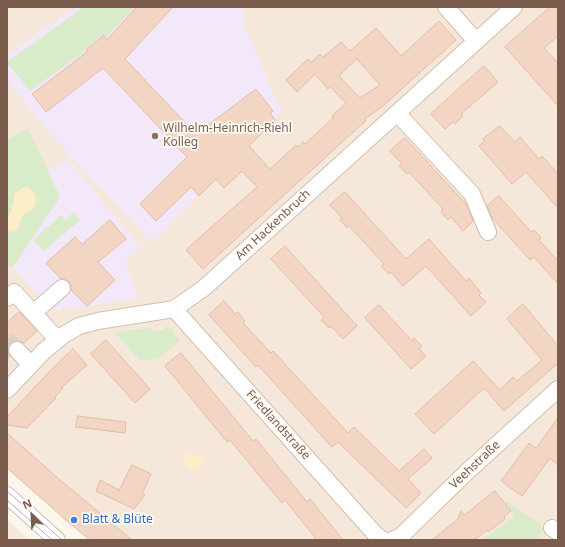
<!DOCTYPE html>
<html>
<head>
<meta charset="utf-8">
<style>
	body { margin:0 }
	#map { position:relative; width:565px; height:547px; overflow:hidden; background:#fdf6ec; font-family:"Noto Sans",sans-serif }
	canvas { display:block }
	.frame { position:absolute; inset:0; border:8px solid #7a5c4d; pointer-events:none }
	.north { position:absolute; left:12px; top:495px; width:40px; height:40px; -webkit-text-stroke:3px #fffaf3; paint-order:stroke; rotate:336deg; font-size:11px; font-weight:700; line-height:16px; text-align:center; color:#7a5c4d }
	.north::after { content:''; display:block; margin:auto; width:14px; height:18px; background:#7a5c4d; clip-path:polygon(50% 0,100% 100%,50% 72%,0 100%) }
</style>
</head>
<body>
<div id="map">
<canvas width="565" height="547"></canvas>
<div class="frame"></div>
<div class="north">N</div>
</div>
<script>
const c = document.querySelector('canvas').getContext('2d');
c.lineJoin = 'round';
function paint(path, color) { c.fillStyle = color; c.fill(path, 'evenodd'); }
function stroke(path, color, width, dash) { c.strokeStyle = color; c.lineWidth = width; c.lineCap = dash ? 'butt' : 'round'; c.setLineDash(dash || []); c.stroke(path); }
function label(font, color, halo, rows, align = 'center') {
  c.font = font + ' "Noto Sans",sans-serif'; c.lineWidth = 3.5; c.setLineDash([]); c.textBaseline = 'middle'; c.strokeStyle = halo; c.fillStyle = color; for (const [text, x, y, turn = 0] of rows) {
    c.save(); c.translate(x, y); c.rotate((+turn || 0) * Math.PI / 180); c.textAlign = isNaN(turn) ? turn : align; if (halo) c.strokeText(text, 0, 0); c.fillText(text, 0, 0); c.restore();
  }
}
paint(new Path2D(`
	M7,7H558V540H89L7,468Z
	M7,520L30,540H7Z`), '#f5e8da');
paint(new Path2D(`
	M75,7H242L246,30L281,111L152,243L71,157L35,115L7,80V55Z
	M68,159L141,248L125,263L138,297L84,307L51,310L13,267L60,197L48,171Z`), '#f3e8fa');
paint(new Path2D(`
	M84,7H135L106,37L102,34L83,51L84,52L30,91L7,63V62Z
	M28,128L60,197L13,267L7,265V140Z
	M74,212L80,220L43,251L33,240L61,215L65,220Z
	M164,327L170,328L175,331L173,333L180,341L160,357L147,361L140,360L115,333L131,330L152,328L153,331L164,330Z
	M505,500L542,526L543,532L535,540H483L514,516Z`), '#d8ecc9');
paint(new Path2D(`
	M27,187C34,189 37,197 36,203L33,209L22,216L18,229L13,232L9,231C4,221 11,214 13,204C14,201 14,197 14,194L22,188Z
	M187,454L202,457L205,462L200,468L193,470L183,463V460Z`), '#fcefc7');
const building = new Path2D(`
	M137,7H173L125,59L196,134L256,89L273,111L270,113L275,120L249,146L270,169L296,145L298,147L303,142L305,144L333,118L332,116L346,103L330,87L328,89L315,74L297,92L286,80L308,59L311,63L320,54L323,57L341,42L350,51L376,28L401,56L439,21L456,40L383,106L365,119L366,121L361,125L203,269L186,250L199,238L257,187L242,171L224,188L216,179L199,196L191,187L156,221L140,204L187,157L103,68L46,112L32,94L87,52L86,50L103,35L107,39ZM357,59L380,85L360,98L339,76Z
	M550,7H558V36L544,48L558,63V106L505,47Z
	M484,66L498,82L461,114L463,116L455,124L453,122L445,129L431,114Z
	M500,126L515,142L520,137L539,159L542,156L558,174V208L526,172L512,184L479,146L485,141L483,139Z
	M405,138L467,205L473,221L463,231L451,217L448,220L441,212L443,209L409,172L407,174L399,166L402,164L390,151Z
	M345,192L406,259L429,239L466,281L469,278L481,293L479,295L486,302L471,316L426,266L403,286L391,272L389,274L381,266L384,264L349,226L347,228L340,220L342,218L330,205Z
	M499,196L531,232L534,230L541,238L539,240L558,261V284L534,257L530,260L492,218L487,206Z
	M110,220L126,239L98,262L115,280L87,306L71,290V286L69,282L65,279H61L46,263L75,237L82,244Z
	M285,246L357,326L343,339L331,326L329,328L321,320L324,317L271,259Z
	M224,301L235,314L238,312L245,321L243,323L271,353L273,351L348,433L354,427L399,471L424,449L432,458L408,479L421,493L406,508L338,442L332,447L258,365L256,367L209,315Z
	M523,304L558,346V363L504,411L484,388L434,434L415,414L473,361L500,390L513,377L517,381L542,360L507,319Z
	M379,305L412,341L414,338L422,346L419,349L426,356L411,369L365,318Z
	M19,312L37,331L24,343L19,341H14L11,343L8,348V353L10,356L7,359V323Z
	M106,340L150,389L135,403L91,354Z
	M73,349L87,365L62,387L63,388L55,397L56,398L27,428L7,425V417L47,374Z
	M181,353L253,441L256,439L307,502L310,499L343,540H317L285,500L282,503L230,440L227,442L165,366Z
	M78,416L126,422L125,433L76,427Z
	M558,418V465L550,458L522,496L501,481L529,443L536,448Z
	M7,433L53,474L132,540H90L67,521L7,468Z
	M132,465L151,474L142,494L145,495L134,509L96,491L100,480L119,490Z
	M495,491L511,511L504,517L505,519L488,532L487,530L474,540H432L458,519L461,511L464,515Z`);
paint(building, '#f3d5c3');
stroke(building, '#e6bba3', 1);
stroke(new Path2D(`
	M7,339L17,350`), '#dcd0c4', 16, [16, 8]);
const minor = new Path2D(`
	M446,7L476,41
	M397,113L472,194L488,232
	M7,298L14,292L58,340
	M39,308L62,288
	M174,309L359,516L376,535L383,540
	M17,350L31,365
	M7,390L44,351L62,336L79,326L98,321L174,309L204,288L514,7
	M7,495L57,540
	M552,528L558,532
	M392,540L401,536L469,470L558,389`);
stroke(minor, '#d1beb0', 18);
stroke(minor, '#fff', 16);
stroke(new Path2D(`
	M7,491L62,540
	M7,500L52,540`), '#b9a8c9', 1);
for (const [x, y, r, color] of [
	[155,136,4,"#8d6e63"],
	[74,520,4,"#3f7fe0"]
]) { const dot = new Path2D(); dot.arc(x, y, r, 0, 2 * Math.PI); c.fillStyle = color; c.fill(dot); stroke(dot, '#fffaf3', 1.5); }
label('12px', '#785e54', '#fffaf3', [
	["Wilhelm-Heinrich-Riehl",163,129],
	["Kolleg",163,143]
], 'left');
label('12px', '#7a5c4d', '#fffaf3', [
	["Am Hackenbruch",273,225,-43],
	["Friedlandstraße",278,425,48],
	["Veehstraße",475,465,-43]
]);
label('12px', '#366cbe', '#fffaf3', [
	["Blatt & Blüte",82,520]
], 'left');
</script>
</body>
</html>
